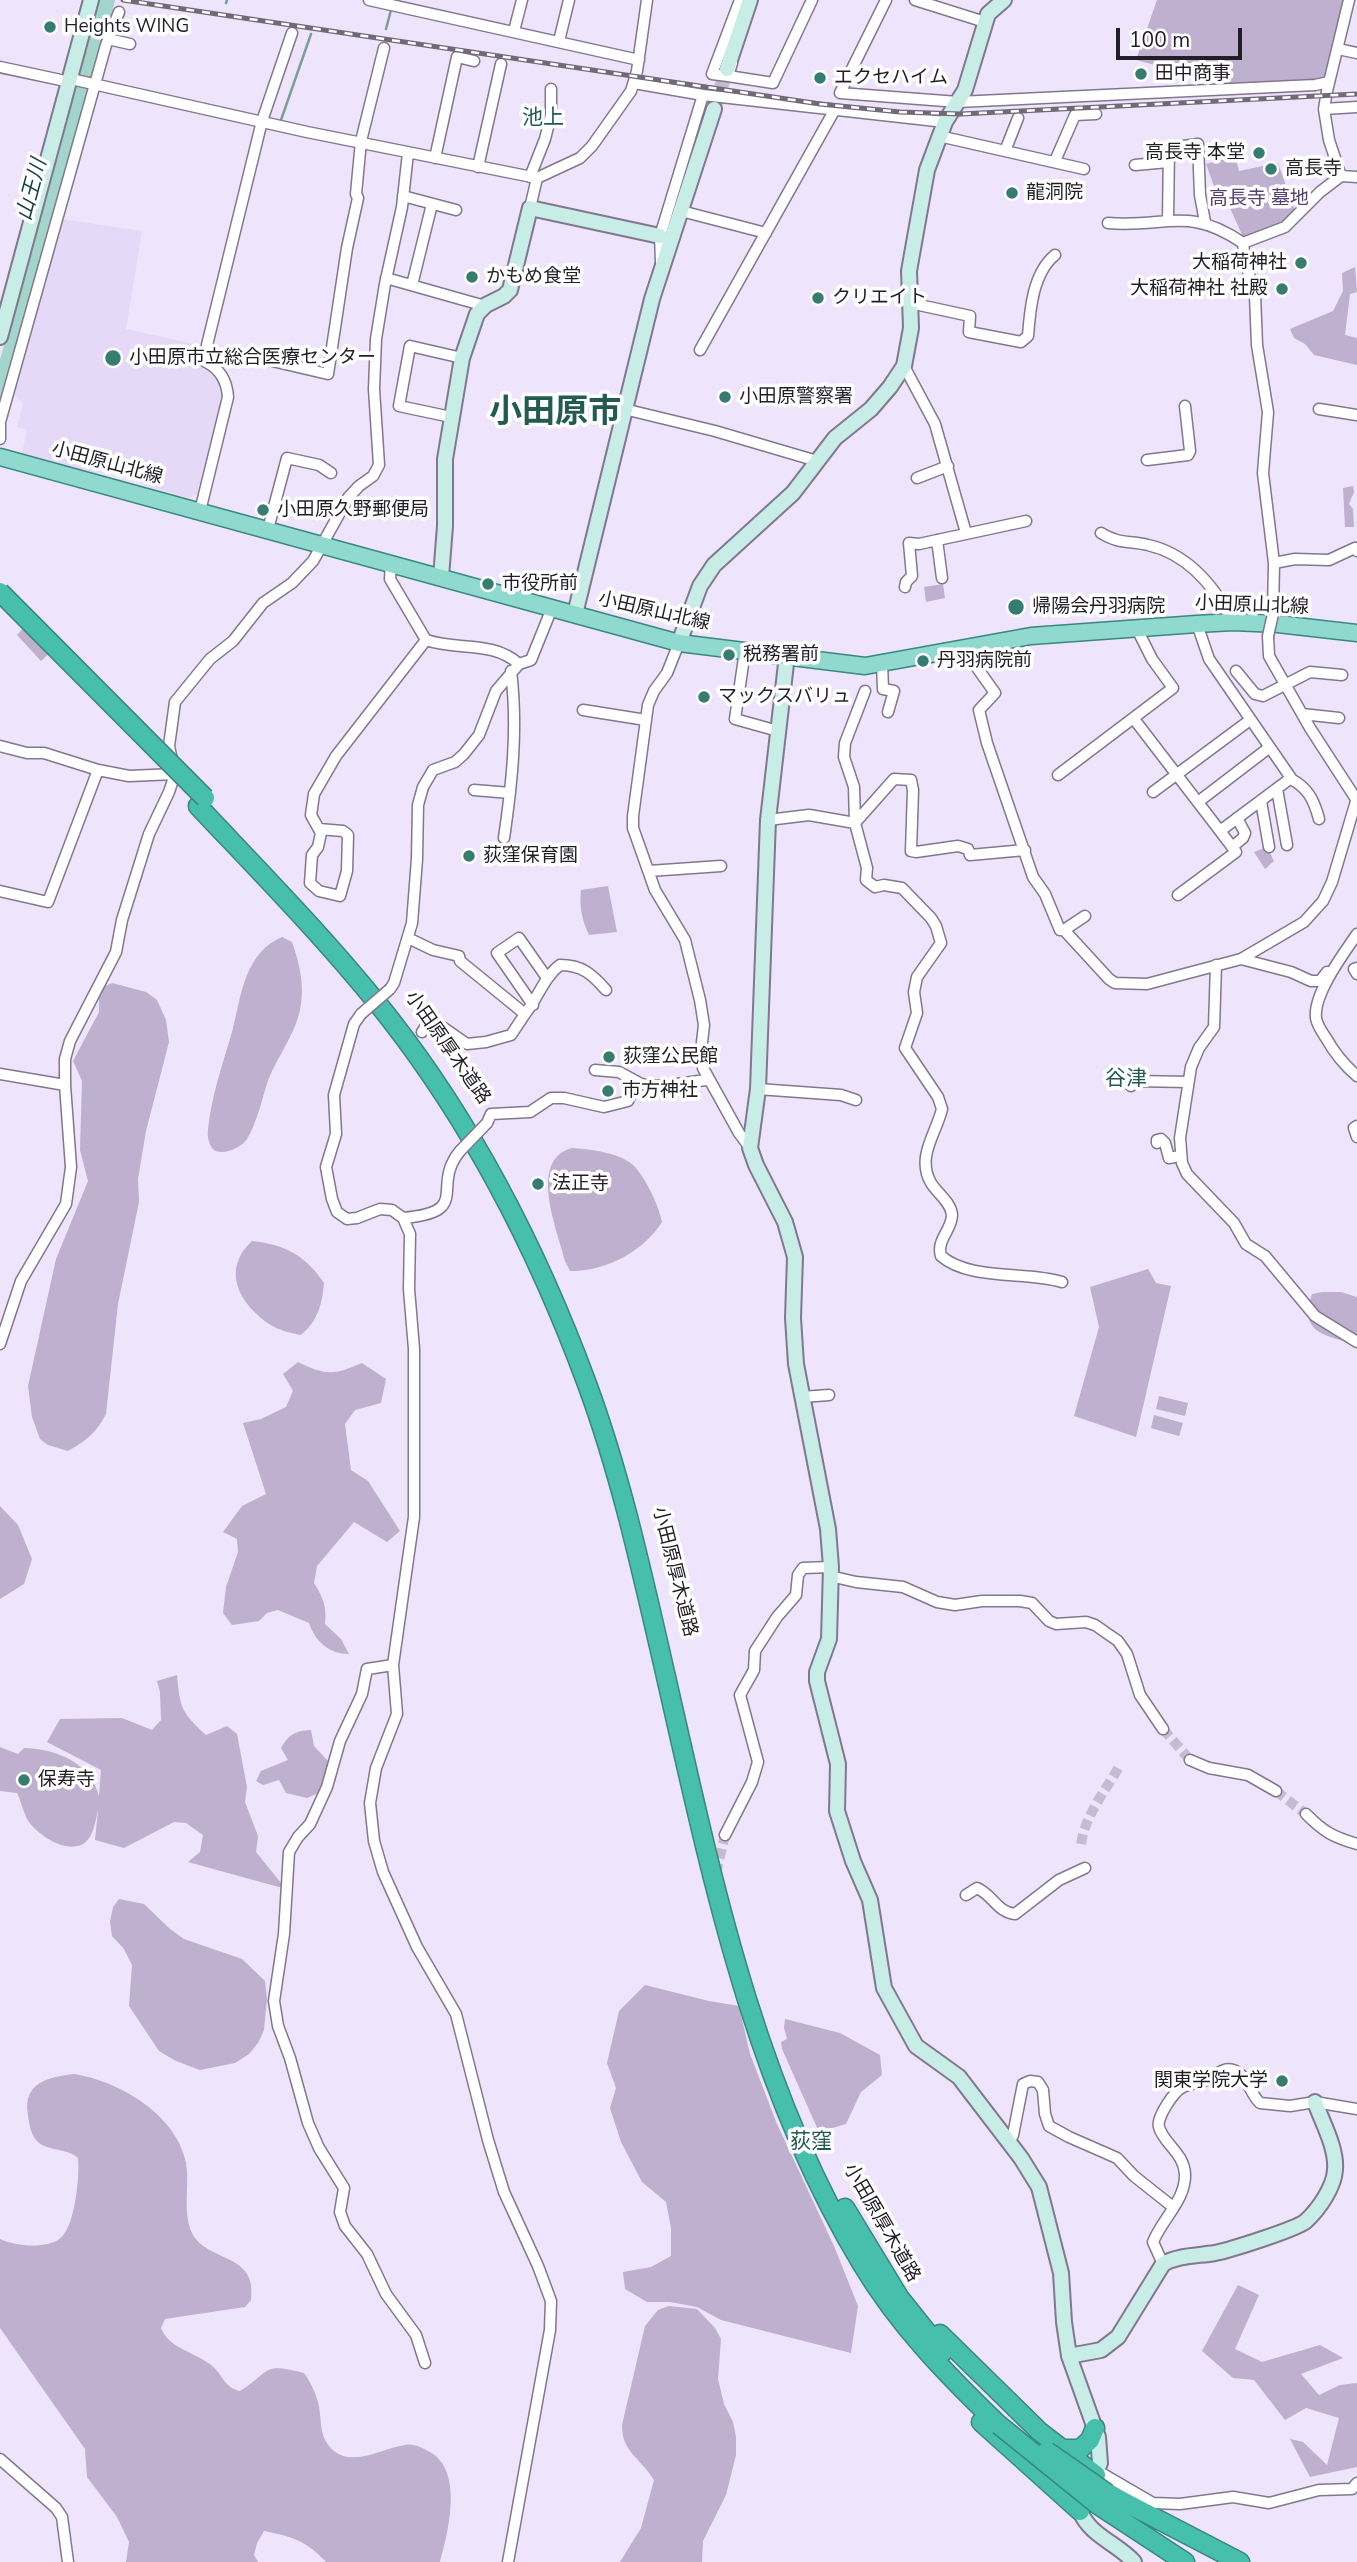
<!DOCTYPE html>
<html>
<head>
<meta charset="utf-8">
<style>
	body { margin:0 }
	#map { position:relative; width:1357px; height:2562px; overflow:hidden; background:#eee4fc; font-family:"Nunito Sans",sans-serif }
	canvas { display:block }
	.scale { position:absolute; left:1116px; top:28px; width:126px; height:32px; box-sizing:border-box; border:4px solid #211e26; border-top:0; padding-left:9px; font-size:21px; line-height:24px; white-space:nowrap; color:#211e26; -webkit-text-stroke:5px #fff; paint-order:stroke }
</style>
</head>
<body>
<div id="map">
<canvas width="1357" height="2562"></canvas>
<div class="scale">100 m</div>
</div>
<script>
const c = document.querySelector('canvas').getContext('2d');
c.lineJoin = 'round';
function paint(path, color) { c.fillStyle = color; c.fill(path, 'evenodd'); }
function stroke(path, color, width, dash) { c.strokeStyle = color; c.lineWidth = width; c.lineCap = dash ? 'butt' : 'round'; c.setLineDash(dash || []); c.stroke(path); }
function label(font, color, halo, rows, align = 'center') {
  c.font = font + ' "Nunito Sans","Noto Sans JP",sans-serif'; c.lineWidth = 7; c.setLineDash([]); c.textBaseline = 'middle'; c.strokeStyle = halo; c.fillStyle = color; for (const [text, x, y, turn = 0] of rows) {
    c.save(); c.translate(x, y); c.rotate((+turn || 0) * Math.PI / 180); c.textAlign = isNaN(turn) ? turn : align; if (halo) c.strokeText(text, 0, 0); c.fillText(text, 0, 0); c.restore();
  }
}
paint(new Path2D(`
	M61,219L142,231L126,329L203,346L205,349L201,366L217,378L222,388V401L197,494L188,498L146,486L130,478L112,473H95L22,453L27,430L17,427L23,403L13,393Z`), '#e6d8f7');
paint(new Path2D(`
	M1157,0H1346L1326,79L1314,82L1232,85L1136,60Z
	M1235,155L1239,171L1278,163L1295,211C1280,228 1264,232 1243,237L1221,188L1215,189L1206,164Z
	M1355,267L1357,292L1350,294L1345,335L1357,338V365L1314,355L1305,344L1294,338L1290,329L1333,311L1343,291L1342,273Z
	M1353,486L1354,492L1349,504L1353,509L1354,527H1345L1343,488Z
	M943,584L945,598L926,602L924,587Z
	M28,623L54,649L41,661L17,635Z
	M1267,847L1274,861L1265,869L1254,852Z
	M608,886L617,932L589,935C582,920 579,907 581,890Z
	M282,937L292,942C300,965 305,987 300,1010C295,1034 278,1056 269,1078C262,1097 258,1121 247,1139C242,1147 224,1156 214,1150C209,1146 207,1136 208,1130C211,1097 223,1063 232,1032C237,1013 240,992 247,975C254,958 265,944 282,937Z
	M112,983L146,992L157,1000L166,1020L169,1042L146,1131L138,1179L139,1202L118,1304L106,1414C97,1432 86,1441 68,1451L48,1445L40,1439L32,1417L28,1386L56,1259L88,1181L80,1150L82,1081L73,1061L99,1012V989Z
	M572,1148C589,1149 623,1153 635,1167C646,1179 659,1206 662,1222C644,1251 605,1272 570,1271L565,1261C558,1231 527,1160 572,1148Z
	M252,1241C286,1245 305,1255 324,1283C322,1304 318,1321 301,1335C290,1333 278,1330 269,1324C239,1303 221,1270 252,1241Z
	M1148,1269L1156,1283L1171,1286L1136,1437L1074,1416L1099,1327L1090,1287Z
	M1322,1292H1341L1357,1297V1345C1326,1335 1298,1334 1312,1294Z
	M298,1362C326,1376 334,1375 362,1363L386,1379L381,1403L355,1410L345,1424L351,1470L368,1481L400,1531L387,1542L354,1522L317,1566L314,1583C323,1597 327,1607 325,1624L341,1639L349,1654C329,1654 315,1641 309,1623L278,1610L267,1613L259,1621L232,1625L223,1613L226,1587L238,1552L237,1539L223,1532L242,1506L266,1494L243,1423L261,1419L286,1407L293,1391L283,1374Z
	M1159,1396L1188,1403L1185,1416L1156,1409Z
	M1154,1415L1183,1423L1179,1436L1151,1428Z
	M0,1506L18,1525L32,1559L24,1584L0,1599Z
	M177,1675C180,1708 181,1712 206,1735L227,1726L237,1734L247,1787L245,1802L258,1836L256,1852L286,1889L188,1862L200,1852L203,1835L186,1823L174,1822L124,1848L95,1840L98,1810C95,1822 94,1837 83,1844C65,1854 36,1834 27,1819C23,1811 21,1801 17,1793L0,1791V1747L18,1754L24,1748C58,1749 90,1763 99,1796L101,1770L47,1742L60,1719L122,1718L152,1730L161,1720L160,1692L157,1681Z
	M311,1730L314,1746L328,1761L321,1792L307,1798L286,1793L279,1780L263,1785L256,1781L261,1771L288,1760L281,1748C289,1734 295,1731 311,1730Z
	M119,1899L144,1904L170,1929L184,1939L242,1959L265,1981L267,1999L264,2030L258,2043L249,2054L235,2063L200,2070L176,2061L159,2051L129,2006L132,1965L124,1949L112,1936L110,1922L113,1907Z
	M645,1985L709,2001L739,2006L750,2054L777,2124L834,2246L858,2306L851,2353L721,2320L697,2307L670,2302H647L625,2289L623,2272L651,2267L671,2256V2228L666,2202L642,2182L621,2142L610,2108L616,2088L607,2063L619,2011Z
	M785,2019L840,2033L880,2055L882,2075L861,2092L846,2124L819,2132L782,2049L781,2042L787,2039L784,2028Z
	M74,2074C119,2081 177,2115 186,2163C190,2185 182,2212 192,2233C207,2263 258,2252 251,2300L245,2307L165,2319L161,2328C169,2349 195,2352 211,2365C223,2374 223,2387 240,2391C272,2371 261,2362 304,2373C311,2383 317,2395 319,2407C322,2424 319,2438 334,2451C354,2467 383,2448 405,2445C414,2443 422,2448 430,2452C464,2471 448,2533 440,2562H326C307,2541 291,2536 264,2531L257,2543L254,2555L258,2562H126L129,2542L117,2517L87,2477L85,2449L0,2328V2239C16,2246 42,2249 58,2240C75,2231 80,2175 78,2158C65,2147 48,2152 37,2141C31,2135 29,2124 28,2115C22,2082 50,2077 74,2074Z
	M1238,2285L1259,2295L1235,2349L1262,2362L1320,2345L1343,2358L1301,2374L1319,2395L1340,2385L1357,2383V2467L1310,2477L1290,2439L1303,2442L1327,2465L1339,2418L1306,2408L1285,2420L1254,2380L1233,2378L1202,2351Z
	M669,2306L697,2309L715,2328L721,2339L718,2379L724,2404L733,2422L736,2437V2455L726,2495L703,2541L702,2562H620L641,2528L654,2480C640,2457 622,2453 622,2425L645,2326L658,2310Z`), '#beb0ce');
stroke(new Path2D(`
	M226,3L227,0
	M386,29L391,10
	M281,120L311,34`), '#7b9e9a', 2.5);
stroke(new Path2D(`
	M0,390L107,0`), '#a2d5cb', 16);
stroke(new Path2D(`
	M1163,1729L1190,1760
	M1276,1791L1306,1814
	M1081,1844C1085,1816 1105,1791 1119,1767
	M716,1873L725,1835`), '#c5bcd1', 10, [10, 5]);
stroke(new Path2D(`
	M714,109L727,69`), '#c5bcd1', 14, [14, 7]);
const street = new Path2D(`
	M369,0L639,60
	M886,0L840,93L958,102L1315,85L1329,82
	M915,0L985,22
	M514,31L522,0
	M108,39L130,44
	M559,41L569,0
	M1338,49L1357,53
	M732,63L728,76L712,74L740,0
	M0,67L70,82
	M728,76L773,83L812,0
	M71,79L307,132L537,178L580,158L592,146L631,91L637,71L647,0
	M634,83L703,95
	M1324,109L1357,107
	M939,136L1084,169
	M1005,151L1018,118
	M435,158L457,57L474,61
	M1055,161L1075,115L1096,114
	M1135,165L1168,162
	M478,167L501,64
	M1341,176L1329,140L1324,109L1327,91L1349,0
	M530,177L545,139L551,115V89
	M403,196L456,210
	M530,208L537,178
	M685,212L766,233
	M1168,220L1169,148L1198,144L1200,195L1205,222
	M1108,223C1167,228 1187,205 1243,243L1245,261L1255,295L1257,345L1268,412L1263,473L1274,563L1273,614
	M1243,243L1285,227L1320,192L1341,176L1357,177
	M661,262L660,236L703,95L945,122
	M386,278L485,306
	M412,285L432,204
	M910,303L970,316L969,332L1021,342L1028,336C1030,309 1033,273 1055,255
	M700,350L834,111
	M207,358L268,360L328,374L347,248L358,198L356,194L361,141L384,48
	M904,366L935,424L966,533
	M624,409L715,431L817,461
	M1319,409L1357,415
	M451,417L399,406L410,346L462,358
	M0,422L106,45L119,12
	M0,425V439
	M1147,460L1188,455L1190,451L1185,406
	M917,478L948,466
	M200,511L228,397C227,382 220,369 206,362L207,345L262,121L292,33
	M268,529L287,458L319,465L331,473
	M1101,533C1121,545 1128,540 1148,545C1188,554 1215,587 1233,622
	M937,540L942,578
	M391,563L390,579L426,640
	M1274,563L1295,559L1329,560L1355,548L1357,551
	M905,587L906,582L912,576L909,543L919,544L1026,521
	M1268,636L1269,656L1310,728L1356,799
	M679,643L667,673L654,691L648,705L633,816V828L655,890L685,940L700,1000L704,1025L701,1051L703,1068L739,1133L750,1148
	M963,648L995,693L979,710L987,743L1033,877L1045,894L1060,930H1064L1109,979L1115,983L1147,984L1241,959L1304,922L1323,901L1332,882L1357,798
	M745,651L735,719L778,731
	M882,663L883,689L894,691L888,712
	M1236,671L1255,694L1263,696L1310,672L1342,675
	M865,691L845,743L844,757L854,787L855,823L867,868L866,880L875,887L884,885L902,888L931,918L936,926L941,943L917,977L914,992L917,1013L905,1048L938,1097L942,1109C936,1134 916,1157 931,1183C937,1193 951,1202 952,1215C952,1230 936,1240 941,1256C970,1281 1027,1271 1062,1282
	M583,710L646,720
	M1302,714L1339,718
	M1134,719L1220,831L1291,778L1209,659L1197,624
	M0,746L27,753H44L98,770L129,776L175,774
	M1058,775L1173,688L1152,659L1137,629
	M1291,779C1308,788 1314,800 1319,819
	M1277,789L1287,845
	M474,790L510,793
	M1153,792L1246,723
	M1261,801L1269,847
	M1198,802L1266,750
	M768,820L809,815L855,823L894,779L911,780L913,790L911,851L916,852L958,846L968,849L970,855L1025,850
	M319,829L343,831L348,835L347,871L340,896L319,891L310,883L312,855L318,847L321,833L311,815L314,794L336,756L426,640C458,651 492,640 519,664
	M504,838C512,783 518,728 511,671
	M1232,847L1243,838L1245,833L1237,818
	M649,871L721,866
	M0,891L48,902L98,770
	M1178,895L1236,852L1220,831
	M1064,930L1085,916
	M1357,934C1344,953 1313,994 1316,1018C1317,1025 1322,1032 1326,1038C1335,1054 1343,1064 1357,1076
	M408,938L433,950L459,956L460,961L525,1014C538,998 544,977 560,965C582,965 592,974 606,990
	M1241,959L1291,972L1311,981H1320L1327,972
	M1216,965L1214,1027L1199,1048L1191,1067L1180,1138L1182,1163L1187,1174L1234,1223L1246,1244L1265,1256L1315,1316L1357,1342
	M1357,968L1354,969L1357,974
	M390,989L394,983L412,923L417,859L418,805L423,787L433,770L455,762L464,754L479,735L496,691L519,664L531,660L552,608
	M533,1005L497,953L519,938L547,978
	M361,1014L354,1024L334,1095L336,1134L326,1167L332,1199L337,1212L347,1219L357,1218L380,1209L392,1210L403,1218L410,1234L409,1289L414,1349V1517L393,1665L397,1714L376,1768L370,1803L374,1841L383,1872L417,1947L456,2014L488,2140L504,2192L538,2266L551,2301L550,2330L508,2562
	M422,1032L431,1019L467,1044L486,1042L511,1035L525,1014
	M595,1070L619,1072L641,1084
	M0,1074L65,1085V1059L70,1041L116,952L122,920L149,834L169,792L175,774L169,746L175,702L210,659L233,641L263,603L292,583L313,561L348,498L359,486L373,476L379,465L374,389L376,339L385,284L402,207L408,153
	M1131,1086L1130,1082L1135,1081L1188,1082
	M758,1089L841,1095L856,1100
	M487,1123L491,1114L530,1112L551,1098H564L604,1107L628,1101L635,1086L641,1084C661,1089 688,1081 709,1080
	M1357,1126L1354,1128L1357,1137
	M1157,1143V1140L1161,1139L1165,1143L1169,1158L1180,1156
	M403,1218C473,1212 430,1187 460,1151
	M0,1344L21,1281L66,1204L71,1167L65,1085
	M802,1397L829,1395
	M830,1576L856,1582L903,1587L937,1602L955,1605L982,1601H1020L1032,1603L1049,1621L1056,1624L1086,1622L1095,1625L1118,1641L1127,1654L1140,1695L1163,1729
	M393,1665L367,1669L362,1694L340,1741L327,1787L310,1824L298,1837L289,1852L284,1934L274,2001L278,2026L290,2058L308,2123L319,2148L344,2188L340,2212L345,2226L367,2254L386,2294L416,2335L425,2363
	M1190,1760L1209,1768L1248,1775L1276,1791
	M1306,1814C1324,1832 1333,1837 1357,1844
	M725,1835L752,1782L758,1762L740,1695L754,1670L755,1651L777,1617L796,1595L798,1575L803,1568L831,1567
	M966,1895L977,1888C993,1895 997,1912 1015,1914L1059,1880L1085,1868
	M1009,2143L1013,2135L1023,2084L1030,2081L1038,2082L1043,2090L1045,2114L1049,2126L1069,2137L1117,2158L1134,2176L1173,2207
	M1163,2264L1153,2242C1162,2219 1186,2200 1185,2174C1184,2153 1163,2143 1159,2127C1156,2118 1174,2091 1183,2087C1191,2083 1200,2083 1209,2079C1217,2075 1223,2067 1233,2070C1247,2074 1250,2094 1260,2103L1290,2106L1315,2102L1357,2109
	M0,2459L56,2508L62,2517L68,2562
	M1098,2471L1153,2503L1180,2504L1233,2497L1269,2503L1319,2490L1352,2489L1357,2483`);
const secondary = new Path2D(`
	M727,69L750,0
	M0,337L91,0
	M441,577L445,526V459L462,358L477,314L486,305L504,296L510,290L530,208L660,236
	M575,614L652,299L714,109
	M679,643L700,586L714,565L793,493L835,438L871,409L890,387L904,366L911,328L909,271L927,170L945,122L965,90L988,14L1004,0
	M787,655L768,820L758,1089L750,1148L756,1165L785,1222L795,1257L793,1318L796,1364L828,1529L831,1567L829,1639L817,1672V1681L838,1764L837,1811L853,1861L870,1900L884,1988L916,2046L959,2077L1021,2158L1039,2187L1061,2273L1064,2322L1069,2356L1098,2437L1100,2463L1092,2483
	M1069,2356L1101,2350L1118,2337L1163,2264C1179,2255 1197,2256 1215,2253C1230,2250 1297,2229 1306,2221C1319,2209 1334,2187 1335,2170C1337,2148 1322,2122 1315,2102
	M1083,2501L1080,2511C1090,2536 1117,2543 1134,2562`);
const primary = new Path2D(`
	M0,457L679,643L865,666L1031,636L1197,624L1233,622L1278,624L1357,633`);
const highway = new Path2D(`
	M198,806C263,875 331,944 390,1019C475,1128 539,1254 587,1384C618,1468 638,1555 658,1642C707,1853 748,2076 862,2264C899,2326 948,2376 999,2425
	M845,2208L899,2297L943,2352
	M940,2334L1039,2431L1096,2475
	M981,2422L1080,2511
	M1060,2449H1080L1090,2440L1095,2428
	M1107,2493L1240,2562
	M1098,2505L1185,2562`);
stroke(street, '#81788d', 13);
stroke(secondary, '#81788d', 18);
stroke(primary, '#39877e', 19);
stroke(highway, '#39877e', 21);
stroke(street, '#fff', 10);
stroke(secondary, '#c8ece6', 14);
stroke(primary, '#90d9ce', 16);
stroke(highway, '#46bfad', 18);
const rail = new Path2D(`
	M123,0L820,104L900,112L961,114L1357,94`);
stroke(rail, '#706a78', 5);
stroke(rail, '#fff', 2.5, [8]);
const streetBridge = new Path2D(`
	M1268,636L1273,614
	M361,1014L390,989
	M460,1151L487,1123`);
const highwayBridge = new Path2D(`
	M0,592L205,798
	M999,2425L1098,2505
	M1047,2451L1107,2493`);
stroke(streetBridge, '#81788d', 13, []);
stroke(highwayBridge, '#39877e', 21, []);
stroke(streetBridge, '#fff', 10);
stroke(highwayBridge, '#46bfad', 18);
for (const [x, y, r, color] of [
	[50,27,7,"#377c71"],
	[1141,74,7,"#377c71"],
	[820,78,7,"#377c71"],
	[1259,153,7,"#377c71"],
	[1271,169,7,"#377c71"],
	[1012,193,7,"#377c71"],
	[1301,263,7,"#377c71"],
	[472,277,7,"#377c71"],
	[1282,289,7,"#377c71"],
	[818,298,7,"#377c71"],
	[113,358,9,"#377c71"],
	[725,397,7,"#377c71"],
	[263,510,7,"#377c71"],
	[488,584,7,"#377c71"],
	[1016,607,9,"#377c71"],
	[729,655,7,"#377c71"],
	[923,661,7,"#377c71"],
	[704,697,7,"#377c71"],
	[469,856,7,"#377c71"],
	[609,1057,7,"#377c71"],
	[608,1091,7,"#377c71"],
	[538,1184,7,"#377c71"],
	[24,1780,7,"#377c71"],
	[1282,2081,7,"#377c71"]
]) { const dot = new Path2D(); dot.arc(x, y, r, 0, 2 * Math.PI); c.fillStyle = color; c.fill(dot); stroke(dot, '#fff', 2.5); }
label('19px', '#211e26', '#fff', [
	["Heights WING",64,27],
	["田中商事",1155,74],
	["エクセハイム",834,78],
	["高長寺 本堂",1245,153,"right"],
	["高長寺",1285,169],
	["龍洞院",1026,193],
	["大稲荷神社",1287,263,"right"],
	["かもめ食堂",486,277],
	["大稲荷神社 社殿",1268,289,"right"],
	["クリエイト",832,298],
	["小田原市立総合医療センター",129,358],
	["小田原警察署",739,397],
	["小田原久野郵便局",277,510],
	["市役所前",502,584],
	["帰陽会丹羽病院",1032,607],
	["税務署前",743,655],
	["丹羽病院前",937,661],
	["マックスバリュ",718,697],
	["荻窪保育園",483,856],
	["荻窪公民館",623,1057],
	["市方神社",622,1091],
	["法正寺",552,1184],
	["保寿寺",38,1780],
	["関東学院大学",1268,2081,"right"]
], 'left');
label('19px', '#563e70', '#fff', [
	["高長寺 墓地",1259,199]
]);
label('19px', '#211e26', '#fff', [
	["小田原山北線",107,464,15],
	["小田原山北線",1252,606,2],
	["小田原山北線",654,612,13],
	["小田原厚木道路",447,1048,55],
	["小田原厚木道路",674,1572,76],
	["小田原厚木道路",881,2223,60]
]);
label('21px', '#235a51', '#fff', [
	["池上",543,119],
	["谷津",1126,1080],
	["荻窪",811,2143]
]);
label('italic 21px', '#14413a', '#fff', [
	["山王川",33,190,-75]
]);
label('bold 33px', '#235a51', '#fff', [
	["小田原市",555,414]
]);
</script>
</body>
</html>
